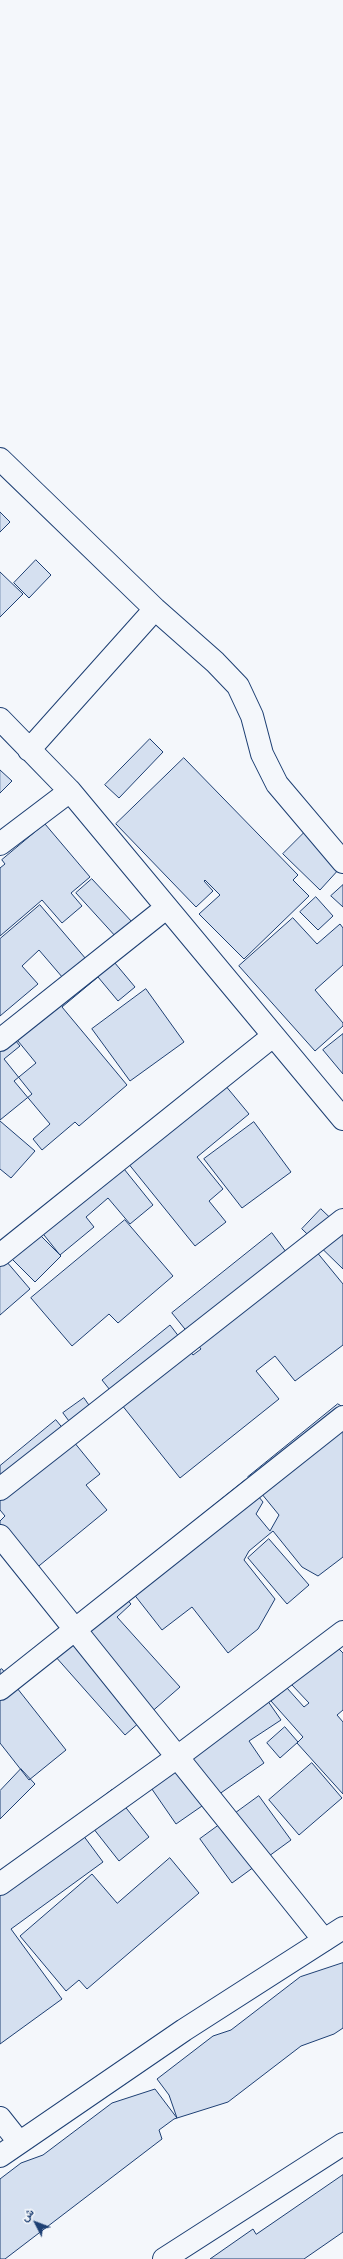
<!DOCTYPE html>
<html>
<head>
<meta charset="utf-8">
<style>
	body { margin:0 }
	#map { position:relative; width:343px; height:2259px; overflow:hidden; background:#f4f7fb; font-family:"Archivo Narrow",Vazirmatn,sans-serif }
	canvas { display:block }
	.north { position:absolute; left:16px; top:2203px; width:40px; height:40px; -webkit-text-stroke:3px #f4f7fb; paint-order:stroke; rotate:312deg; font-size:11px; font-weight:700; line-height:16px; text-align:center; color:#1d3f73 }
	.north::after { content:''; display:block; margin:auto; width:14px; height:18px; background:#1d3f73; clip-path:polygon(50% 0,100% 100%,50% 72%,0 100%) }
</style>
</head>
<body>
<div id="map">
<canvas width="343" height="2259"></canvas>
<div class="north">ش</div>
</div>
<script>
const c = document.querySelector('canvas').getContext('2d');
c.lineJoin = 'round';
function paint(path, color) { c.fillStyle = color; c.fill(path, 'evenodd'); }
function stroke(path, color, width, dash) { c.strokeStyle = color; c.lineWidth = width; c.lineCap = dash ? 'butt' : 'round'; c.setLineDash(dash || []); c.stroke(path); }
const building = new Path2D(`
	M0,512L10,522L0,532Z
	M36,560L51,575L29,598L14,583Z
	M0,572L23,594L0,617Z
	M150,739L163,752L119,798L105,785Z
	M184,758L298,875L293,880L309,896L244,959L199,914L220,895L205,880L204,881L213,891L196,907L116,824Z
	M0,770L12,781L0,793Z
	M45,824L90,877L71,893L82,906L62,923L42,900L0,936V868L5,864L2,860Z
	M304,833L340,868L320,890L283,854Z
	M92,879L133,923L117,938L76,893Z
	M343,885V907L331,896Z
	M316,897L333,916L318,930L300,912Z
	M40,905L86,959L63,978L39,950L22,966L38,984L0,1016V939Z
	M293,918L317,944L340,924L343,928V965L315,990L343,1023V1026L315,1051L239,966Z
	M104,950L135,987L118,1001L98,977L62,1007L127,1085L79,1126L75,1122L42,1150L33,1139L50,1124L14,1081L36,1063L9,1030Z
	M146,989L184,1042L130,1081L92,1029Z
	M5,1028L20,1046L4,1059L32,1094L0,1120V1032Z
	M343,1034V1074L323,1050Z
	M215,1073L249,1114L197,1157L223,1189L209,1201L226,1222L195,1246L119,1152Z
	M0,1121L35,1151L11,1178L0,1169Z
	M254,1122L291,1172L242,1208L204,1159Z
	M116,1159L153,1205L130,1224L108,1198L86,1217L94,1227L60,1255L36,1225Z
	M321,1209L343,1230V1269L302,1229Z
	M125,1220L173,1276L118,1323L109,1314L72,1346L31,1298Z
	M29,1224L61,1256L35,1282L3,1250Z
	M272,1233L292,1260L311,1245L343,1284V1345L295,1381L275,1356L256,1371L279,1399L180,1478L102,1380L170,1325L193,1355L201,1349L172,1313Z
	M0,1254L30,1289L0,1315Z
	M84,1398L98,1418L77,1432L63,1413Z
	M338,1404L343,1407V1557L318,1576L302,1567L273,1531L249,1551L244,1560L275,1599L258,1629L228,1653L192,1607L162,1630L122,1579L245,1480L263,1502L256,1514L270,1531L279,1515L248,1477Z
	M56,1420L100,1474L86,1485L107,1510L23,1579L0,1551V1521L5,1516L0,1510V1466Z
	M269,1539L309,1585L287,1604L248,1558Z
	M115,1586L131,1604L117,1617L180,1687L125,1735L47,1647Z
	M336,1646L343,1653V1710L337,1715L343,1722V1794L297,1743L303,1737L271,1701L287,1688L304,1707L309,1703L292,1685Z
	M2,1669L66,1750L29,1780L0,1743V1670Z
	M265,1697L281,1720L249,1741L264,1763L176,1824L145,1779Z
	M285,1727L298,1742L280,1758L267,1743Z
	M312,1763L342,1798L299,1835L269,1800Z
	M21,1769L35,1784L0,1819V1791Z
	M112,1790L149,1837L119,1861L82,1814Z
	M259,1796L291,1840L232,1883L200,1839Z
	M74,1823L103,1862L11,1929L62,1999L0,2044V1876Z
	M170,1858L199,1893L87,1989L79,1980L66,1991L20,1936L92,1874L117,1903Z
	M343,1963V2028L334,2034L301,2046L228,2102L174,2119L159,2130L162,2139L5,2259H0V2179L21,2163L43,2155L112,2103L155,2089L177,2118L169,2095L157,2079L213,2036L231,2030L300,1977Z
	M343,2175V2232L304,2259H210L253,2229L256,2234Z`);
paint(building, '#d5e0f0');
stroke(building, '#1d3f73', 1);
const minor = new Path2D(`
	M0,459L155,609L215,662L238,686L252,716L262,754L277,784L343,862
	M0,719L70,791L343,1119
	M29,750L155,609
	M0,844L70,791
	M0,1040L166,908
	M0,1255L273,1036
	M0,1489L343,1220
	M0,1536L324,1940
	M0,1689L343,1417
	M0,1884L176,1758L343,1632
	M0,2118L19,2142
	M164,2259L343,2144`);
const major = new Path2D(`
	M0,2156L184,2030L343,1928`);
stroke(minor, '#1d3f73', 24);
stroke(major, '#1d3f73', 24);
stroke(minor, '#f4f7fb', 22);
stroke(major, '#f4f7fb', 22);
</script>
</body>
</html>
